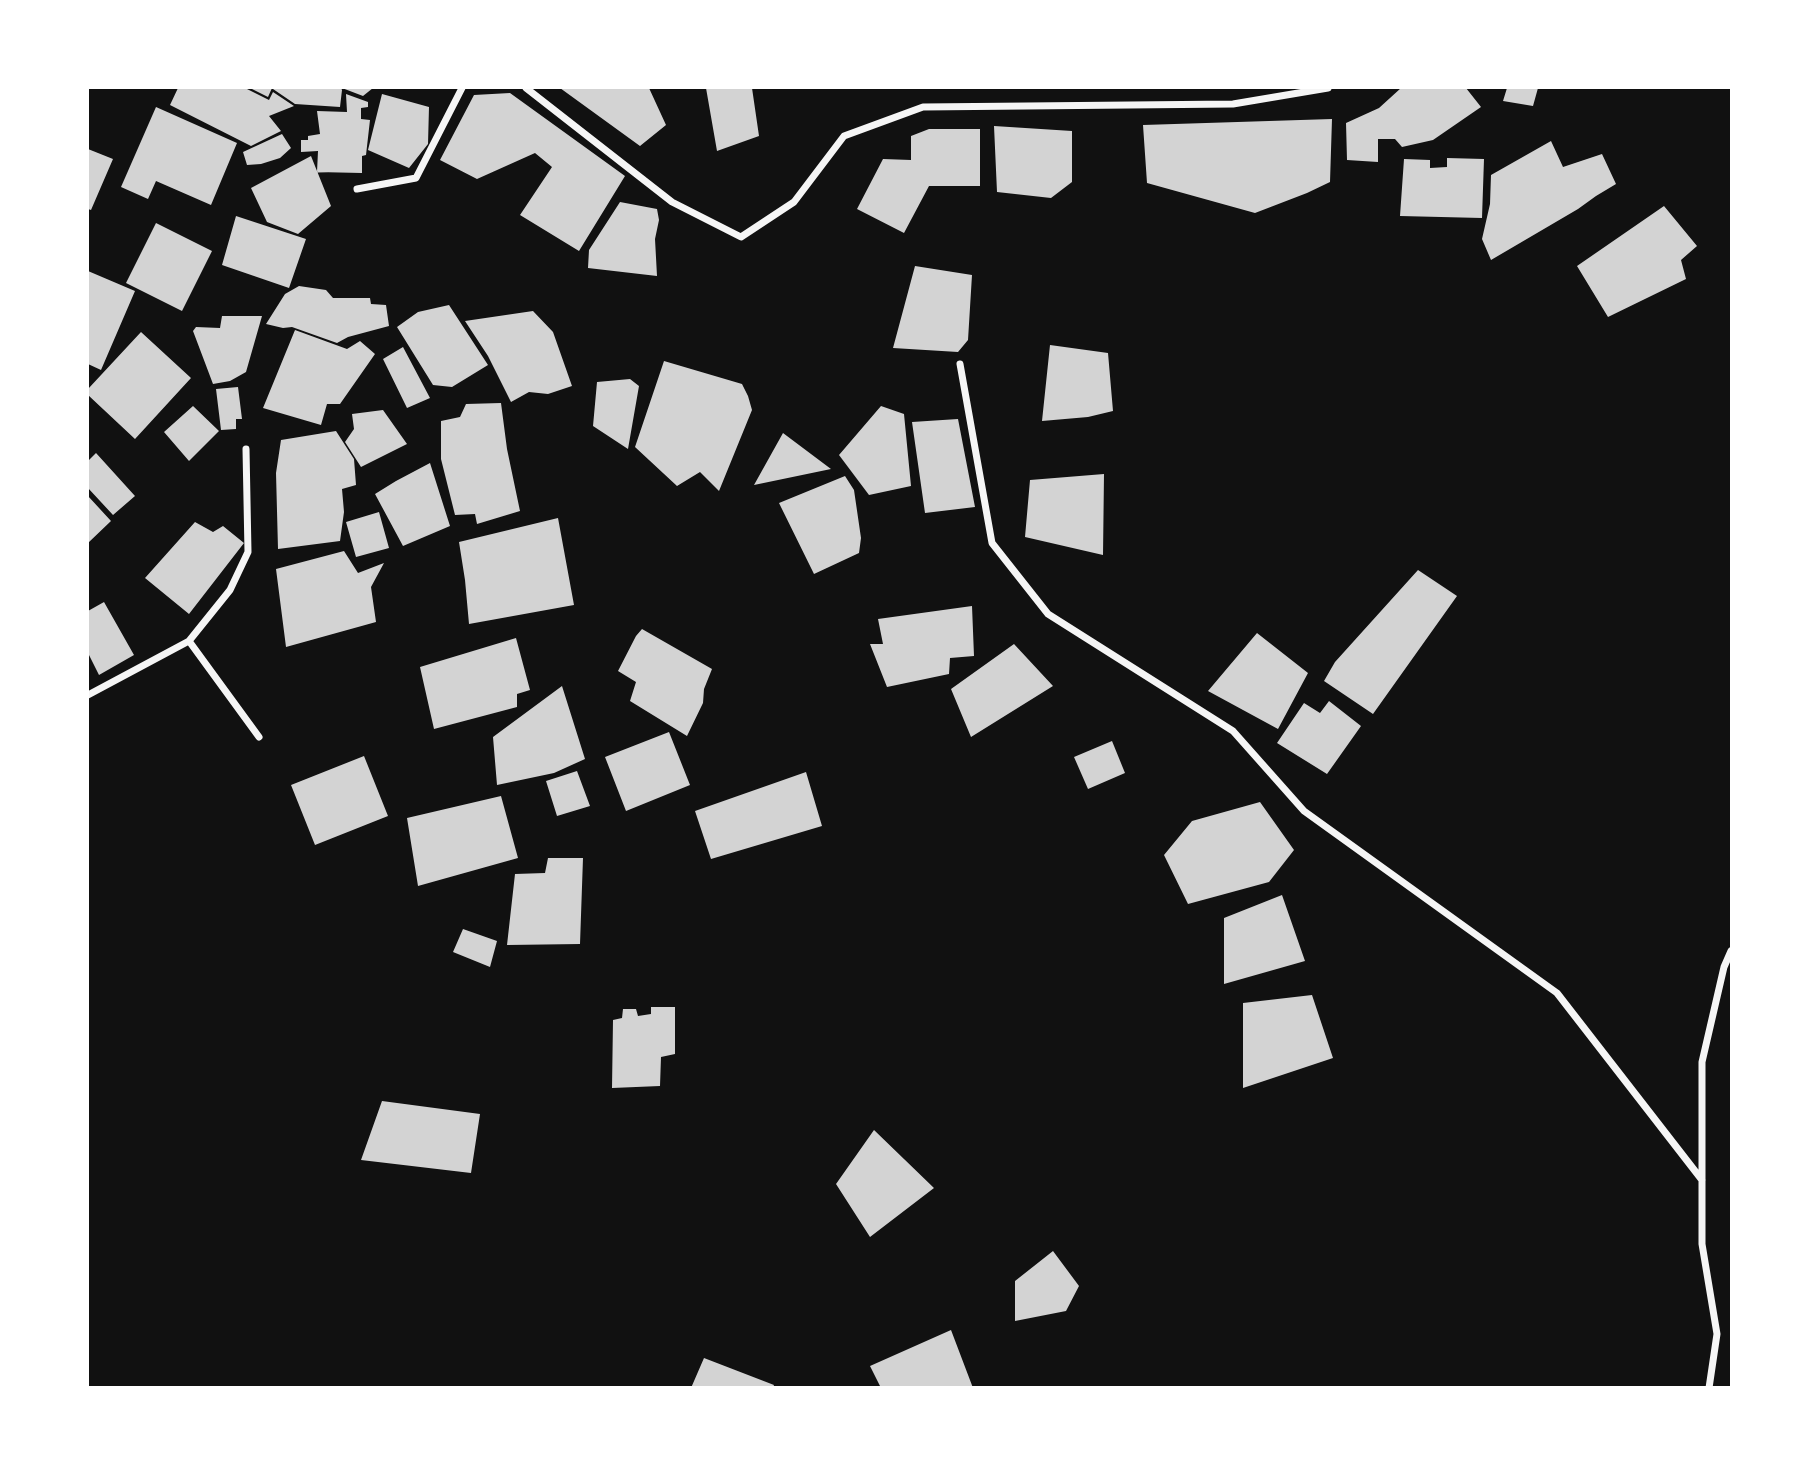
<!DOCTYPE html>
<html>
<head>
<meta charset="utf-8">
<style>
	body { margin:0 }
	#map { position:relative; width:1819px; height:1475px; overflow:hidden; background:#111; font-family:"PT Sans Narrow",sans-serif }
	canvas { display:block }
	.frame { position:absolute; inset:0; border:89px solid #fff; pointer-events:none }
</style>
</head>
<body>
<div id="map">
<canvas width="1819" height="1475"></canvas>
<div class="frame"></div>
</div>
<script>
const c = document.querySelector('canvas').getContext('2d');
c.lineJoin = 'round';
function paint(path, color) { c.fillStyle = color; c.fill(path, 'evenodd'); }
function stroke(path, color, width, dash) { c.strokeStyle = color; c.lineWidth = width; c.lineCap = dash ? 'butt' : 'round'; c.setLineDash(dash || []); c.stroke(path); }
paint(new Path2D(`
	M178,88H245L269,100L273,92L294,106L269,116L281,131L251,146L170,105Z
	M250,88H272L268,97Z
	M274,88H341L342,90L340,107L295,104L273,89Z
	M342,88H373L363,96Z
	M560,88H649L666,125L640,146Z
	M706,88H752L759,136L717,151Z
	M1401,88H1466L1481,107L1433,140L1402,147L1395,139H1378V162L1347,160L1346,123L1379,108Z
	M1507,88H1538L1533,106L1503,101Z
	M510,93L625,176L579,251L520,215L552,167L535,153L477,179L440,160L474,95Z
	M346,94L368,102V107L361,108V119L370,120L366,155L362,156V173L317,172L318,151L301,152V140H308V136L320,134L317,111L347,112Z
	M382,94L429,107L428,144L409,168L368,150Z
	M156,107L237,143L211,205L156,181L148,199L121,187Z
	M1332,119L1330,182L1307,193L1255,213L1147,183L1143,125Z
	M994,126L1072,131V182L1051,198L997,192Z
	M929,129H980V186H929L904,233L857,209L883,159L911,160V136Z
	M282,134L291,148L280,158L261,164L247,165L243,152Z
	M1551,141L1563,167L1602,154L1616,184L1596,196L1578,209L1491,260L1482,239L1490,204L1491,175Z
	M88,149L113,159L91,210L88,209Z
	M311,156L331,206L298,234L267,222L251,188Z
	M1447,158L1484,159L1482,218L1400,216L1404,159L1430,160V168L1447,167Z
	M620,202L657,209L659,220L655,239L657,276L588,268L589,250Z
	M1664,206L1697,246L1681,260L1686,279L1608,317L1577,266Z
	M236,216L306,239L289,288L222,265Z
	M156,223L212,251L182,311L126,283Z
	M915,266L972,275L968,340L958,352L893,348Z
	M88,271L135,291L101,370L88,364Z
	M299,286L326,290L333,298H370L371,304L386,305L389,326L348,337L337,343L292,327L283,328L266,324L285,294Z
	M449,305L488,365L452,387L433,385L397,327L418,312Z
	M533,311L553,332L572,386L548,394L529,392L511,402L488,356L465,321Z
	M222,316H262L246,372L230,381L213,384L193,331L196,327L220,328Z
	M295,330L347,349L360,341L375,354L340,404H327L321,425L263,408Z
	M141,332L191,378L135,439L88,395V389Z
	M1050,345L1108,353L1113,411L1088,417L1042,421Z
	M403,347L430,398L407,408L383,359Z
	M664,361L742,384L748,396L752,410L719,491L700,472L677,486L635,447Z
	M630,379L639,386L628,449L593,426L597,382Z
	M238,387L242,419H236V429L221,430L216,389Z
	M501,403L507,449L520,511L477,524L475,514L455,515L441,459V421L460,417L466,404Z
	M193,406L219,431L189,461L164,432Z
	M881,406L904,414L911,486L869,495L839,455Z
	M383,410L407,444L361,467L345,442L354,429L352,414Z
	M958,419L975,507L925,513L912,422Z
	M336,431L354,459L356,485L342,489L344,512L340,541L278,549L276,473L281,440Z
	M783,433L831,469L754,485Z
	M96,453L135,496L113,515L88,488V461Z
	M430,463L450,526L403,546L375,494L396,481Z
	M1104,474L1103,555L1025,537L1030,480Z
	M845,476L854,490L861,538L859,553L814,574L779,503Z
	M88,496L111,521L88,543Z
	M379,512L389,548L356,557L346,522Z
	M558,518L574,605L469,624L465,580L459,542Z
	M195,522L213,532L223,526L244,543L189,614L145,578Z
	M344,551L358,573L384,563L371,587L376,622L286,647L276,569Z
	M1418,570L1457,596L1373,714L1324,681L1335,662Z
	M104,602L134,655L99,675L88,653V611Z
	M972,606L974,656L950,658L949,674L887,687L870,644H883L878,619Z
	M642,629L712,669L704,689L703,703L687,736L630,701L636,682L618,671L636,636Z
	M1257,633L1308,673L1278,729L1208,691Z
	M516,638L530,690L517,694V707L434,729L420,667Z
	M1014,644L1053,686L971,737L951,689Z
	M562,686L585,759L554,773L497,785L493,737Z
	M1329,701L1361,726L1327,774L1277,743L1304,703L1320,713Z
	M669,732L690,785L626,811L605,757Z
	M1112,741L1125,773L1088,789L1074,757Z
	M364,756L388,816L315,845L291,785Z
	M577,771L590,806L557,816L546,781Z
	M806,772L822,826L711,859L695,811Z
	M501,796L518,858L418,886L407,818Z
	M1260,802L1294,850L1269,882L1188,904L1164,855L1192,821Z
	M548,858H583L580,944L507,945L515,874L545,873Z
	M1282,895L1305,961L1224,984V918Z
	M463,929L497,941L490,967L453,952Z
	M1312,995L1333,1058L1243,1088V1003Z
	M651,1007H675V1054L661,1057L660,1086L612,1088L613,1020L622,1018L623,1009H636L638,1016L651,1014Z
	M382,1101L480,1114L471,1173L361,1160Z
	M874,1130L934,1188L870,1237L836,1184Z
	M1053,1251L1079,1286L1066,1311L1015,1321V1281Z
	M951,1330L973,1388H881L870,1366Z
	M704,1358L774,1385L773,1388H691Z`), '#d3d3d3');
stroke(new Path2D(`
	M526,88L672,202L741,237L794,202L844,136L923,107L1233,104L1328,88
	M357,189L416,178L462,88
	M960,364L992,543L1048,614L1233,731L1304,811L1557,993L1702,1180
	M189,641L259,737
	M88,695L189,641L230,590L248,552L246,449
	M1709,1388L1717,1334L1702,1244V1062L1724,967L1731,951`), '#f5f5f5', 7);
</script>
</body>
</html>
